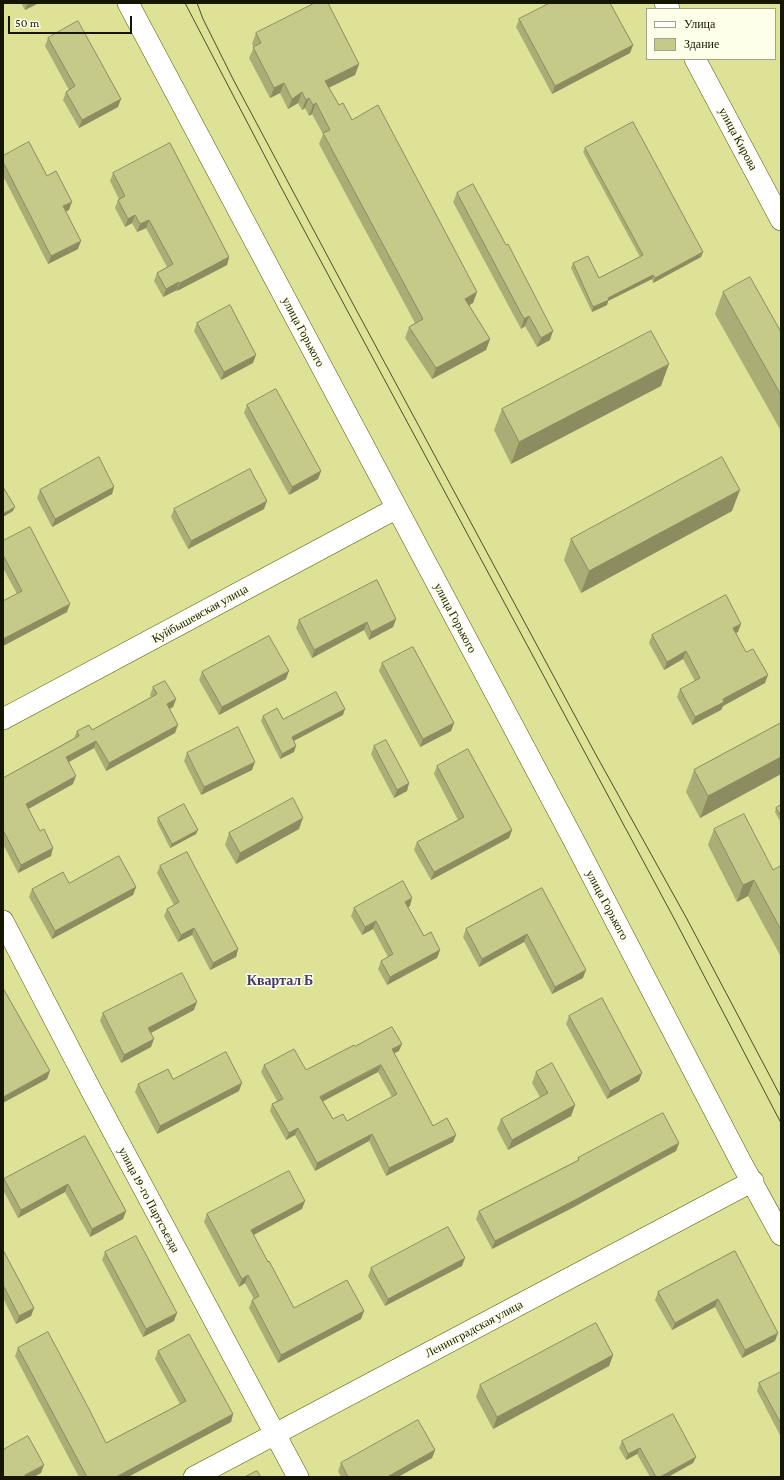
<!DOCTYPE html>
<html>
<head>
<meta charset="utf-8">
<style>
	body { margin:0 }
	#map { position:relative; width:784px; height:1480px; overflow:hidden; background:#dde296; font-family:"Crimson Pro",serif }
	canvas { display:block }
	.frame { position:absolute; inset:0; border:4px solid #151600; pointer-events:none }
	.legend { position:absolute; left:646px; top:8px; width:130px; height:52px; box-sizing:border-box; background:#fdffe9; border:1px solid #a0a28c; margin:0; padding:5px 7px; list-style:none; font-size:12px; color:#151600 }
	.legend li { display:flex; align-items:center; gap:8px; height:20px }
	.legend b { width:20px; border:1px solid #a0a28c }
	.scale { position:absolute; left:8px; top:16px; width:124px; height:18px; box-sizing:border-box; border:2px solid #151600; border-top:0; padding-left:5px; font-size:12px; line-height:14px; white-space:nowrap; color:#151600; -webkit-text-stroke:3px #fdffe9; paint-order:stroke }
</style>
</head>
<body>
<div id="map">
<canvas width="784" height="1480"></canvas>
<div class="frame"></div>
<ul class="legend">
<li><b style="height:5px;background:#fff"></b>Улица</li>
<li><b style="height:11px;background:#c6ca89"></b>Здание</li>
</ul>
<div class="scale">50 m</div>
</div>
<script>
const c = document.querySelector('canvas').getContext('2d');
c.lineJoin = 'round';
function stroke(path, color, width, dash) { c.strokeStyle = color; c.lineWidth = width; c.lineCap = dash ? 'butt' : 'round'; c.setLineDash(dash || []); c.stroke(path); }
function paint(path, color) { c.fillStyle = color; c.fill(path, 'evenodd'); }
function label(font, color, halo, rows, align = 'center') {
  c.font = font + ' "Crimson Pro",serif'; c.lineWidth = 3; c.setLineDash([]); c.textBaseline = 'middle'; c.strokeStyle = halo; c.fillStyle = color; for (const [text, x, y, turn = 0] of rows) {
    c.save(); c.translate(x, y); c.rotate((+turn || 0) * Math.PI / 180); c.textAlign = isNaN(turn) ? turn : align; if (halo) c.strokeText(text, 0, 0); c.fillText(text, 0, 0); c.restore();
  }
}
const minor = new Path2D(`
	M128,3L572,837L742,1164L781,1235
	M665,3L669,9
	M695,59L781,220
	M3,719L397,508
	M3,921L92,1092L298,1477
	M194,1477L753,1181`);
stroke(minor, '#575902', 22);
stroke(minor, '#fff', 21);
stroke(new Path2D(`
	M185,3L282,189L677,924L781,1123
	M197,3L203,19L233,79L352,302L595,753L687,919L781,1097`), '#4b4d28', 1);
paint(new Path2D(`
	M21,3H39L25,10Z
	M519,19L633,45L630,53L552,94L516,27Z
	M256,33L359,64L355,75L329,88L339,105L352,120L477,292L473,303L469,305L490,339L486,350L432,379L405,338L409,327L415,323L319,144L323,134L312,114L309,116L305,108L302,110L298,103L288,109L280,93L270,98L249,58L254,47L252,44Z
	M48,38L118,107L79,128L63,100L66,92L69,90L45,46Z
	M585,148L701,257L653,283L652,279L608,301L607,305L592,312L571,268L573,263L599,278L640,257L583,152Z
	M3,156L47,176L69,210L65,212L78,249L48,264L3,176Z
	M113,173L229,257L227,265L177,291V290L163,297L154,281L157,273L167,267L146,228L137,232L132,223L125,227L115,208L118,200L119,199L110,181Z
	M457,193L550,340L537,347L525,326L521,329L453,202Z
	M723,292L781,332V431L715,314Z
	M197,323L253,363L221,380L194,331Z
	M661,386L511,464L494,430L502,409Z
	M247,405L321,471L318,479L289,495L244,413Z
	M114,487L112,494L52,527L37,498L40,490Z
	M174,509H264L188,549L171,517Z
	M732,511L581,593L564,560L571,539Z
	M3,541L67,612L3,646V601L17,594L3,568Z
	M396,619L393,627L369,640L364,630L312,658L296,628L299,620Z
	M738,632L735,633L746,652L765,683L723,706L721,710L692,725L677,697L680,689L695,681L683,659L664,670L649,643L652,635Z
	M382,663L454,723L451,731L420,747L379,671Z
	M202,672L286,679L219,715L199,680Z
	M153,687L176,699L173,707L169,709L175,733L106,771L94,748L69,762L73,784L28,809L51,856L18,873L3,844V778L74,738L77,731L92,730L151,697L150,695Z
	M343,715L293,740L294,752L280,759L261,721L263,716L283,719Z
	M781,723V774L700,818L686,792L694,770Z
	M374,746L409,783L407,791L394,798L371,754Z
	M187,753L252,770L201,795L184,761Z
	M437,766L512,830L509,838L431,880L414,850L417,842L458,820L434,774Z
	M781,805V823L775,812L776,808Z
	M158,818L196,834L170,848L157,822Z
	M299,829L236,864L225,845L229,833Z
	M714,829L773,870L781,868V957L748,896L737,902L708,845Z
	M160,866L238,949L236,957L210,970L192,935L178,942L164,916L167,909L174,905L157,873Z
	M69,883L136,887L133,895L52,939L29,897L32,889Z
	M542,888L583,978L552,994L524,942L479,967L463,937L466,929Z
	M410,906L408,907L424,936L440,950L437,958L387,985L378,969L381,961L388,957L373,929L362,935L351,916L354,908Z
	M194,1010L151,1033V1047L121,1063L100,1021L103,1013Z
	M569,1016L639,1081L607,1099L566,1024Z
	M355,1046L399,1051L394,1053L433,1126L456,1135L453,1142L386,1176L369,1141L315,1171L295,1135L286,1140L270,1111L272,1104L277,1101L261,1072L264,1065L306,1070ZM378,1072L392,1097L347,1121L333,1119L323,1101Z
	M536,1072L575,1105L571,1116L508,1150L497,1129L501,1119L540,1097L532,1083Z
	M173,1079L239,1091L157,1134L135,1092L138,1084Z
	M85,1136L126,1211L123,1219L90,1237L65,1192L18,1218L3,1190V1183L4,1179Z
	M679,1143L676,1151L572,1208L492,1249L476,1219L479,1211L578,1160V1158Z
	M302,1209L253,1235L268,1262L294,1308L364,1311L361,1319L278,1363L249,1308L252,1300L254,1299L245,1283L239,1287L204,1222L207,1214Z
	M3,1250L34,1308L31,1316L16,1324L3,1298Z
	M735,1251L775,1341L742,1358L715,1307L672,1330L655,1300L658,1292Z
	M105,1252L174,1321L143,1337L102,1260Z
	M462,1266L385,1306L368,1276L371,1268Z
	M18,1348L106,1443L180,1404L155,1359L158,1351L233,1414L231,1422L128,1477H79L15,1356Z
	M613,1355L609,1366L493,1429L476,1397L480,1385Z
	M781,1372V1437L757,1391L759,1383Z
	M622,1441L696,1457L693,1463L668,1477H650L637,1454L626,1460L619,1448Z
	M435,1450L432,1458L398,1477H341L338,1471L341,1463Z`), '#aaae76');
paint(new Path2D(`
	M28,3H39L25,10Z
	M633,45L630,53L552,94L555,86Z
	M359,64L355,75L321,91L325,81Z
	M284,83L280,93L270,98L274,88Z
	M302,92L298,103L288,109L292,99Z
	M309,98L305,108L302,110L306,100Z
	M121,99L118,107L79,128L82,120Z
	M316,103L312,114L309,116L313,105Z
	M72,202L69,210L60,214L63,206Z
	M135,215L132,223L125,227L128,219Z
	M149,220L146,228L137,232L140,224Z
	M81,241L78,249L48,264L51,256Z
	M703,252L701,257L653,283L655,278Z
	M229,257L227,265L177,291L180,283Z
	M653,275L652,279L608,301L607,305L592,312L593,307L608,298Z
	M179,282L177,290L163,297L166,289Z
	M477,292L473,303L461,310L465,299Z
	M529,316L525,326L521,329L524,319Z
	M553,331L550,340L537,347L541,338Z
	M490,339L486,350L432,379L436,368Z
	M256,355L253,363L221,380L224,372Z
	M669,364L661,386L511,464L519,442Z
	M321,471L318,479L289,495L292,487Z
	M114,487L112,494L52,527L55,519Z
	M740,490L732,511L581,593L589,571Z
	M267,501L264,509L188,549L191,541Z
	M15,507L13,511L3,517V514Z
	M70,604L67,612L3,646V639Z
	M396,619L393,627L369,640L371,632Z
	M367,622L364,630L312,658L314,650Z
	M741,624L738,632L730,636L733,628Z
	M686,651L683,659L664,670L667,662Z
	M289,671L286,679L219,715L222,707Z
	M768,675L765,683L723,706L721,710L692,725L695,717L723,699Z
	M176,699L173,707L164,712L167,704Z
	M345,709L343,715L290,743L292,737Z
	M454,723L451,731L420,747L423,739Z
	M178,725L175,733L106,771L109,763Z
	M96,741L94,748L63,765L66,757Z
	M296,746L294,752L280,759L282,754Z
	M781,757V774L700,818L708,796Z
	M255,762L252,770L201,795L204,787Z
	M76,776L73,784L23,812L26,804Z
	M409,783L407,791L394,798L397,790Z
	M303,818L299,829L236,864L240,853Z
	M198,830L196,834L170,848L172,844Z
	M512,830L509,838L431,880L434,872Z
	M53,848L51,856L18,873L21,865Z
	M754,880L748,896L737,902L743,885Z
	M136,887L133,895L52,939L55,931Z
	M412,898L410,906L403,910L405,902Z
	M376,921L373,929L362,935L365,927Z
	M194,928L192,935L178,942L181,935Z
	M527,934L524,942L479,967L482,959Z
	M238,949L236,957L210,970L213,963Z
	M440,950L437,958L387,985L390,977Z
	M586,970L583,978L552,994L555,987Z
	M197,1002L194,1010L145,1036L148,1028Z
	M154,1039L151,1047L121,1063L124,1055Z
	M402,1044L399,1051L389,1056L392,1049Z
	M381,1065L378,1072L318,1104L320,1097Z
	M50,1071L47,1079L3,1103V1097Z
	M642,1073L639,1081L607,1099L610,1091Z
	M242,1083L239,1091L157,1134L160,1126Z
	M575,1105L571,1116L508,1150L512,1140Z
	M298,1128L295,1135L286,1140L289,1133Z
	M372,1134L369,1141L315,1171L317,1163Z
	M456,1135L453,1142L386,1176L389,1168Z
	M679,1143L676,1151L572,1208L492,1249L495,1241Z
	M68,1184L65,1192L18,1218L21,1210Z
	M305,1201L302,1209L248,1238L251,1230Z
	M126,1211L123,1219L90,1237L92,1229Z
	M465,1258L462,1266L385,1306L388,1299Z
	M248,1275L245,1283L239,1287L242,1279Z
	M718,1299L715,1307L672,1330L675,1323Z
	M34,1308L31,1316L16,1324L19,1316Z
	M364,1311L361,1319L278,1363L281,1355Z
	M177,1313L174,1321L143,1337L146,1329Z
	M778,1333L775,1341L742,1358L745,1350Z
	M613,1355L609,1366L493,1429L497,1417Z
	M233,1414L231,1422L128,1477H116Z
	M640,1448L637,1454L626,1460L628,1454Z
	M435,1450L432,1458L398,1477H387Z
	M696,1457L693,1463L668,1477H660Z
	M44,1465L41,1473L34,1477H25V1475Z`), '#8b8d60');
const building = new Path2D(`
	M315,3H328L359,64L325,81L339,105L343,103L352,120L378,105L477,292L465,299L490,339L436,368L409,327L423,319L323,133L330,130L316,103L313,105L309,98L306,100L302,92L292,99L284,83L274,88L253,47L261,43L256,33Z
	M550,3H610L633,45L555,86L519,19Z
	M78,21L121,99L82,120L66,92L75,86L48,38Z
	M633,122L703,252L655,278L653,275L608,298L609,300L593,307L573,263L588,256L599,278L643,255L585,148Z
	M29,142L47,176L56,171L72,202L63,206L81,241L51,256L3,162V156Z
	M170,143L229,257L180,283L179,282L166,289L157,273L173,264L149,220L140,224L135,215L128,219L118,200L125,196L113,173Z
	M473,184L506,245L508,244L553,331L541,338L529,316L524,319L457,193Z
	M750,277L781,332V395L723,292Z
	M230,305L256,355L224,372L197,323Z
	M651,331L669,364L519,442L502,409Z
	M276,389L321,471L292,487L247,405Z
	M99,457L114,487L55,519L40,490Z
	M722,457L740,490L589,571L571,539Z
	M250,469L267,501L191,541L174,509Z
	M3,487L15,507L3,514Z
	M30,527L70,604L3,639V601L22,591L3,555V541Z
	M377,580L396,619L371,632L367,622L314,650L299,620Z
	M726,595L741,624L733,628L746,652L753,649L768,675L723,699L724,702L695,717L680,689L700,678L686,651L667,662L652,635Z
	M269,636L289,671L222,707L202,672Z
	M413,647L454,723L423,739L382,663Z
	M165,681L176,699L167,704L178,725L109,763L96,741L66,757L76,776L26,804L40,831L44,829L53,848L21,865L3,830V778L79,736L77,731L89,725L92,730L157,694L153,687Z
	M336,692L345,709L292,737L296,746L282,754L263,716L277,708L283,719Z
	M781,723V757L708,796L694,770Z
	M238,727L255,762L204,787L187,753Z
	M386,740L409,783L397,790L374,746Z
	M468,749L512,830L434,872L417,842L464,817L437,766Z
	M293,798L303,818L240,853L229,833Z
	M184,804L198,830L172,844L158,818Z
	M781,805V816L776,808Z
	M744,814L773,870L780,866L781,868V930L754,880L743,885L714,829Z
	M187,852L238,949L213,963L194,928L181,935L167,909L179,902L160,866Z
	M119,856L136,887L55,931L32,889L63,872L69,883Z
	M403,881L412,898L405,902L424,936L431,932L440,950L390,977L381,961L393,954L376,921L365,927L354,908Z
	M542,888L586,970L555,987L527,934L482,959L466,929Z
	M182,973L197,1002L148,1028L154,1039L124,1055L103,1013Z
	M3,988L50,1071L3,1097Z
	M602,998L642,1073L610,1091L569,1016Z
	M392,1027L402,1044L392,1049L433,1126L447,1118L456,1135L389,1168L372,1134L317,1163L298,1128L289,1133L272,1104L283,1099L264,1065L294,1049L306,1070L354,1045L355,1046ZM381,1065L397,1094L347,1121L343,1114L333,1119L320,1097Z
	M226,1052L242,1083L160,1126L138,1084L168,1069L173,1079Z
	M552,1063L575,1105L512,1140L501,1119L548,1093L536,1072Z
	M663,1113L679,1143L575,1200L495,1241L479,1211L579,1160L578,1158Z
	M85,1136L126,1211L92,1229L68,1184L21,1210L4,1179Z
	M289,1171L305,1201L251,1230L268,1262L269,1261L294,1308L347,1280L364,1311L281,1355L252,1300L259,1296L248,1275L242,1279L207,1214Z
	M448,1227L465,1258L388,1299L371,1268Z
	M136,1236L177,1313L146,1329L105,1252Z
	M3,1250L34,1308L19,1316L3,1285Z
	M735,1251L778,1333L745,1350L718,1299L675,1323L658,1292Z
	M596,1323L613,1355L497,1417L480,1385Z
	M48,1332L89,1409L106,1443L186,1401L158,1351L189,1334L233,1414L116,1477H87L18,1348Z
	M781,1372V1424L759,1383Z
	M673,1414L696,1457L660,1477H656L640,1448L628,1454L622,1441Z
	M418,1420L435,1450L387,1477H348L341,1463Z
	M28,1436L44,1465L25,1475L26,1477H3V1450Z
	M257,1471L261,1477H245Z`);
paint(building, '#c6ca89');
stroke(building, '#8b8d60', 1);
label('12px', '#151600', '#fdffe9', [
	["улица Кирова",738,139,62],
	["улица Горького",303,332,62],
	["Куйбышевская улица",200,614,-29],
	["улица Горького",455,618,62],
	["улица Горького",607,905,62],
	["улица 19-го Партсъезда",149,1200,62],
	["Ленинградская улица",474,1329,-28]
]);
label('bold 14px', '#443672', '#fdffe9', [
	["Квартал Б",280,981]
]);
</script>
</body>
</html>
